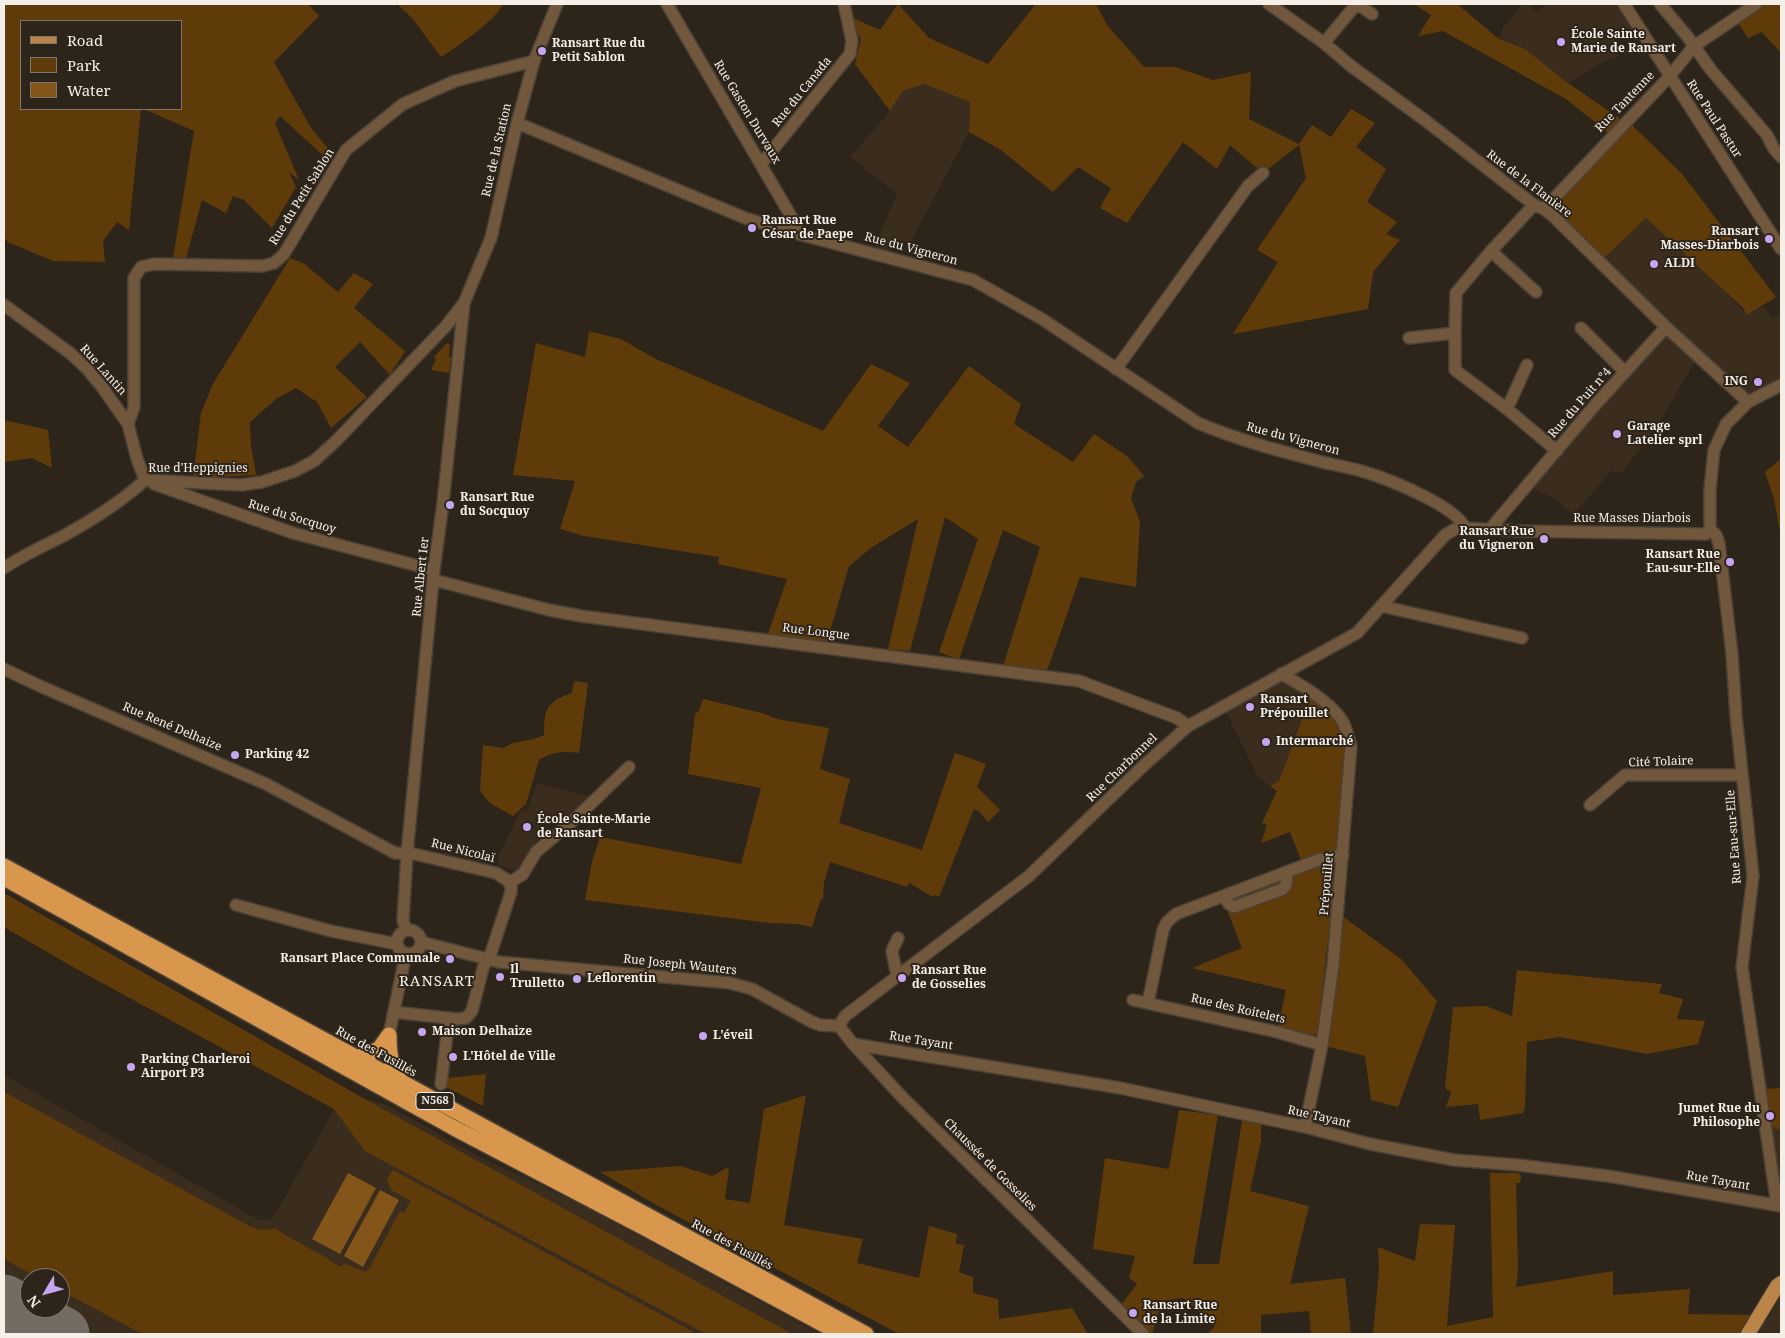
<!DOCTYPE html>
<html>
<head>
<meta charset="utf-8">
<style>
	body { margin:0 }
	#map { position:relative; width:1785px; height:1338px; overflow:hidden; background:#2e251a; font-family:"Noto Serif",serif }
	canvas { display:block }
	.frame { position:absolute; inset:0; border:5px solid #f6efe8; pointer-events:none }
	.legend { position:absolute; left:20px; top:20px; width:162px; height:90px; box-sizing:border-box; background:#2e251a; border:1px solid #7e766c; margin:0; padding:6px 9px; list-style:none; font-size:15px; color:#f6efe8 }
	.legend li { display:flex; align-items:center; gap:10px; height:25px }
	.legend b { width:25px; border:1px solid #7e766c }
	.north { position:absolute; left:20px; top:1268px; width:50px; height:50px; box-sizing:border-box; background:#2e251a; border:1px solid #7e766c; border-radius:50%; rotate:233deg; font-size:14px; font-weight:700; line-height:20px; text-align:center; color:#f6efe8 }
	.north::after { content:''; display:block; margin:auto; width:18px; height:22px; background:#c6a6f0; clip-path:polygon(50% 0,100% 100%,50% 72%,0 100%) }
</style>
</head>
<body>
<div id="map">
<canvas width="1785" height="1338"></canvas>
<div class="frame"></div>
<ul class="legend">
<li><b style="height:6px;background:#bb8549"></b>Road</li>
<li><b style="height:14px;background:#5f3b0a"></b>Park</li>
<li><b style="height:14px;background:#845519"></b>Water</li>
</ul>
<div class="north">N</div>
</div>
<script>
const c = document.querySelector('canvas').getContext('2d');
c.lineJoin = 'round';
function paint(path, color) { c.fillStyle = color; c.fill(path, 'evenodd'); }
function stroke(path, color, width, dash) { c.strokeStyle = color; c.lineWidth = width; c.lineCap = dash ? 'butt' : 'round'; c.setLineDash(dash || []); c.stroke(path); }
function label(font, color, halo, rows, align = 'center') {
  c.font = font + ' "Noto Serif",serif'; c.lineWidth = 4; c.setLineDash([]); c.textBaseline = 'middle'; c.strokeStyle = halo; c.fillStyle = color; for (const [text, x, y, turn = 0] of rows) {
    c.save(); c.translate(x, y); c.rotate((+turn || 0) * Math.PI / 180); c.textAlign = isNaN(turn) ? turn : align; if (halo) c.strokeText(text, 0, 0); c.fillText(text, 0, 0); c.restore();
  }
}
paint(new Path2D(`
	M1521,4H1530L1536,12L1548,4H1617L1634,31L1612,45L1620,56L1605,61L1568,83L1499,40L1502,30Z
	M926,84L970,102L969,132L910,243L894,238L889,252L874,248L897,194L850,157L890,111L903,91Z
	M1646,218L1711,278L1747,315L1764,306L1772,317L1781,313V385L1748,402L1600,262Z
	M1666,327L1697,357L1660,422L1622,472L1611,471L1573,515L1554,498L1534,488Z
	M1281,674L1311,692L1279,781L1270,786L1258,777L1226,712V704Z
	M537,783L593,797L564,825L543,821L535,849L523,862L521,871L497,865L499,855L521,810L527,811Z
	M4,1075L259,1220H269L276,1213L345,1090L363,1098L387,1105L476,1155L582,1205L819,1334H4ZM30,1278H60V1308H30Z
	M1771,1127L1781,1130V1197Z
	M1781,1294V1334H1765L1758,1331L1770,1315Z`), '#3b2d1e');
paint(new Path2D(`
	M4,4H308L319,16L274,62L311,128L331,152L327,159L280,116L275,123L299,180L289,172L296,187L272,228L244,200L233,196L226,213L202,200L186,258H173L194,131L144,109H181V21H21V109H141L129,230L117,222L103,241L105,262L53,261L8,242L4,237Z
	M397,4H503C496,20 457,47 441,57L412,18Z
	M898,4L929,38L988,64L1036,4H1096L1107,25L1144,67H1175L1213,80L1251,72L1249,119L1299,144L1312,125L1331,137L1351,109L1375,123L1356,147L1386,169L1367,202L1397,222L1386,234L1400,240L1373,272L1368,309L1233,334L1278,262L1257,250L1306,178L1299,145L1263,173L1230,145L1217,169L1183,142L1127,223L1100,208L1111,188L1078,167L1053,192L1001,150L969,132L970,102L925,84L903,91L890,111L855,64L861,39L846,15L880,30Z
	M1414,4H1457L1499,39L1525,49L1565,81L1625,122L1627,120L1682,174L1776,297L1747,315L1743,308L1646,218L1600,262L1546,208L1612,136L1566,99L1443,31L1418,36L1431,15Z
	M1756,4H1781V53L1762,32L1748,38L1735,18Z
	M290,258L303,263L338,292L354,273L373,284L354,308L405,351L390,375L360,342L335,367L367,397L331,428L317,402L296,388L276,399L250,422L251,446L256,475L193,478L201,413L213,384Z
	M589,331L621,339L656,359L823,431L871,364L910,383L878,426L908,447L969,366L1021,404L1014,424L1073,462L1094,434L1127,456L1144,476L1136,482L1131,498L1140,522L1136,587L1080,577L1048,668L1042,673L1003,667L1040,547L1003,530L959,660L939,652L978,539L945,517L910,651L888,649L918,519L872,547L849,566L826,645L767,637L787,579L718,564L719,557L584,536L560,529L575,481L513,475L536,343L585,357Z
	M447,343L450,344L449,357L451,358L449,373L431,370L436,359L434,357Z
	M4,420L48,430L52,468L32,458L4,462Z
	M1781,459V537L1774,499L1765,472Z
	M574,681L588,683L579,753C563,751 552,752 539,760L526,804L513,816L490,803L480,791L483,745L503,748L513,743L534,739L544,735C544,709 546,702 572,693Z
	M1312,692L1344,723L1347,759L1341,848L1302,862L1290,832L1261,843L1267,825L1262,823L1277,791L1270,786L1279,781Z
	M703,699L762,713L777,719L829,728L820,769L850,779L839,823L922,850L955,753L986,764L977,787L1000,810L988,822L980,812L974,809L939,897L935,895L933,897L909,883L907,887L830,862L824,883L823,899H821L812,927L797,924L769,923L585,900L592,862L600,837L741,864L761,788L688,774L695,714L699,711Z
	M1323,859L1336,864L1318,1033L1313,1036L1278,1027L1286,990L1192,968L1242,948L1222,897Z
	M4,893L363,1098L792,1334H706L365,1151L334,1109L80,971L4,927Z
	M1338,913L1401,959L1437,1001L1398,1107L1371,1100L1365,1056L1322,1045Z
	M1517,970L1662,984L1659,993L1683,999L1677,1019L1705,1021L1698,1044L1647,1054L1560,1037L1527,1042L1525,1107L1523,1113L1480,1120L1478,1104L1446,1107L1451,1092L1445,1088L1453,1007L1486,1006L1512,1016Z
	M486,1074L483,1106L446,1087L447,1078Z
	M1781,1088V1130L1771,1127L1763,1089Z
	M4,1092L253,1228L264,1230L275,1228L285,1235L329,1259V1260L341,1267L344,1263L365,1272L369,1269L400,1211L404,1213L411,1201L391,1190L387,1179L393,1170L697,1334H142L60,1290V1278H38L4,1259Z
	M806,1095L784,1225L863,1239L857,1263L919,1278L929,1226L957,1234L956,1244L964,1245L959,1272L973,1277V1293L998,1299L999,1319L1072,1308L1088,1334H899L658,1206L600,1172L680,1166L713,1176L726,1168L729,1169L725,1199L750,1203L764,1109Z
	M1179,1110L1218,1115L1193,1264H1219L1243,1115L1261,1122V1141L1250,1191L1309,1206L1290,1284L1345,1278L1351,1334H1311L1309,1311L1261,1315V1334H1207L1215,1326L1183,1298L1162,1301L1152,1334L1122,1304L1137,1284L1129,1278L1135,1256L1093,1249L1105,1158L1169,1169Z
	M1490,1173H1519L1521,1177L1520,1183H1516L1518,1271L1516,1287L1613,1271V1295L1690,1289L1688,1314L1759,1315L1747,1334H1373L1379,1270L1378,1247L1415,1261L1420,1224L1455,1225L1447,1326L1493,1317Z`), '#5f3b0a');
paint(new Path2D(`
	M348,1173L376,1188L340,1254L312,1239Z
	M380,1190L399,1200L363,1267L344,1256Z`), '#845519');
stroke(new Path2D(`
	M4,1302L62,1334`), '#746c62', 55);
const minor = new Path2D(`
	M667,4L802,235
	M1269,4L1324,43L1351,66L1426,121L1534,205L1544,209L1554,217L1666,327L1748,402
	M1624,4L1781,249
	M1660,4L1687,36L1711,70L1767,135L1774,149L1781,157
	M1324,43L1354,7L1360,6L1372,14
	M517,123L745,218L802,235L973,280L1042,319L1198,423C1238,440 1280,451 1322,462C1339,466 1358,469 1374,475C1395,482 1458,508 1465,528
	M762,163L850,54L852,41L844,4
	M1544,209L1670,76L1693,47L1756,4
	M1491,251L1536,292
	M4,305L70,353L87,369L102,387L128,424L137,459L145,480
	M1581,328L1625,372
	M1455,333V370L1507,409L1557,451
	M1409,338L1455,333L1456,293L1491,251L1534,205
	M1116,369L1248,186L1263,173
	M1507,409L1527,365
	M128,424L134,407V278L141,267L154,264L263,266L274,263L284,254L346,150L403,104L455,81L534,61
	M154,484L293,533L434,570
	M1490,529L1596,404L1666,327
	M1710,529L1716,535L1719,543L1732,654L1736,716L1753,876L1742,967L1777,1205
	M4,568C23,555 44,546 65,535C94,519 121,502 145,480L241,485L262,482L295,471L314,461L336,441L446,326L464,303L491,238L517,123L534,61L557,4
	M434,580L549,610L581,616L1079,681L1177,718L1188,726
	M1381,606L1522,638
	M4,669L42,687L266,784L395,853L414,854L496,873L507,880L511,885V892L491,953L483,968L472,1011L466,1018L457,1019L394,1012
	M1281,674C1300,684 1334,704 1344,724C1347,731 1349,739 1351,747L1333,965L1322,1045L1305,1127
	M1590,805L1625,775H1742
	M509,883L523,874L536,852L576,818L629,767
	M1224,896L1229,904L1234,907L1283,889L1286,885L1287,872
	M236,905L331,931L397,944
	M406,930L403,920L407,854L434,570L443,503L464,303
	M397 942a12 12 0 1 1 24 0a12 12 0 1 1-24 0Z
	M421,942L499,962L730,983L752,989L812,1022L820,1025L839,1026
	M897,976L892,951L898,938
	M1133,1000L1277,1032L1322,1045
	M1148,1003L1163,930L1167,922L1176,914L1318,860L1343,855
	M839,1026L845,1016L1029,876L1141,768L1188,726L1357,633L1445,535L1455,529L1465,528L1518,531L1706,534L1710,529V489L1714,450L1726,424L1748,402L1781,385
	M839,1026L853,1044L903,1098L1143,1334
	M389,1035L406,953
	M853,1044L1120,1088L1305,1127L1370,1144L1454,1160L1518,1165L1608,1176L1781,1206
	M441,1084L449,1018`);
const major = new Path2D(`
	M1748,1334L1777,1286L1781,1283`);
const highway = new Path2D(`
	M4,866L866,1334
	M4,878L454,1128L643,1227L841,1334
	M389,1035C389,1054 391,1067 402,1083
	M357,1058L379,1049L389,1035`);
stroke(minor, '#4a4137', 14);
stroke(major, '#4a4137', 16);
stroke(highway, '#4a4137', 18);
stroke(minor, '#71573b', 11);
stroke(major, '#bb8549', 14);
stroke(highway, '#d8974d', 15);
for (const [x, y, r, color] of [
	[1561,42,5,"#c6a6f0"],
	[542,51,5,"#c6a6f0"],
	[752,228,5,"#c6a6f0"],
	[1769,239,5,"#c6a6f0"],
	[1654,264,5,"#c6a6f0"],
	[1758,382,5,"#c6a6f0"],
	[1617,434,5,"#c6a6f0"],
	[450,505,5,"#c6a6f0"],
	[1544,539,5,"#c6a6f0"],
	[1730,562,5,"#c6a6f0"],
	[1250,707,5,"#c6a6f0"],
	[1266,742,5,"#c6a6f0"],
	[235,755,5,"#c6a6f0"],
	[527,827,5,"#c6a6f0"],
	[450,959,5,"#c6a6f0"],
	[500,977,5,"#c6a6f0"],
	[902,978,5,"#c6a6f0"],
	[577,979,5,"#c6a6f0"],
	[422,1032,5,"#c6a6f0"],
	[703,1036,5,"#c6a6f0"],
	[453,1057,5,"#c6a6f0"],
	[131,1067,5,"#c6a6f0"],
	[1770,1116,5,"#c6a6f0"],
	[1133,1313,5,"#c6a6f0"]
]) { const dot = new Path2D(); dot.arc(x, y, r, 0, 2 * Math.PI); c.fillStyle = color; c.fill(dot); stroke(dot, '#2e251a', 2); }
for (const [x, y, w] of [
	[435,1101,38]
]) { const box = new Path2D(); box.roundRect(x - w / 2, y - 8.5, w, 17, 4); c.fillStyle = '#2e251a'; c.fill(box); stroke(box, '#f6efe8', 1); }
label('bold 11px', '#f6efe8', null, [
	["N568",435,1101]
]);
label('bold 12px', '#f6efe8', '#2e251a', [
	["École Sainte",1571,35],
	["Marie de Ransart",1571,49],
	["Ransart Rue du",552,44],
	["Petit Sablon",552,58],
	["Ransart Rue",762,221],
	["César de Paepe",762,235],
	["Ransart",1759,232,"right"],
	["Masses-Diarbois",1759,246,"right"],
	["ALDI",1664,264],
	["ING",1748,382,"right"],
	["Garage",1627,427],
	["Latelier sprl",1627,441],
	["Ransart Rue",460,498],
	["du Socquoy",460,512],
	["Ransart Rue",1534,532,"right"],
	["du Vigneron",1534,546,"right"],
	["Ransart Rue",1720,555,"right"],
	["Eau-sur-Elle",1720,569,"right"],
	["Ransart",1260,700],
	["Prépouillet",1260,714],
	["Intermarché",1276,742],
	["Parking 42",245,755],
	["École Sainte-Marie",537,820],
	["de Ransart",537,834],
	["Ransart Place Communale",440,959,"right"],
	["Il",510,970],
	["Trulletto",510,984],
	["Ransart Rue",912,971],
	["de Gosselies",912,985],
	["Leflorentin",587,979],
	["Maison Delhaize",432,1032],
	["L'éveil",713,1036],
	["L'Hôtel de Ville",463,1057],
	["Parking Charleroi",141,1060],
	["Airport P3",141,1074],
	["Jumet Rue du",1760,1109,"right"],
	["Philosophe",1760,1123,"right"],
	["Ransart Rue",1143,1306],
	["de la Limite",1143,1320]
], 'left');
label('12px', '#f6efe8', '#2e251a', [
	["Rue du Canada",802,92,-51],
	["Rue Tantenne",1625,102,-46],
	["Rue Gaston Durvaux",747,112,59],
	["Rue Paul Pastur",1714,119,57],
	["Rue de la Station",497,150,-77],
	["Rue de la Flanière",1529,184,37],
	["Rue du Petit Sablon",302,197,-58],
	["Rue du Vigneron",911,249,15],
	["Rue Lantin",103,370,48],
	["Rue du Puit n°4",1580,403,-49],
	["Rue du Vigneron",1293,439,15],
	["Rue d'Heppignies",198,469],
	["Rue du Socquoy",292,517,17],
	["Rue Masses Diarbois",1632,519],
	["Rue Albert Ier",421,577,-84],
	["Rue Longue",816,632,7],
	["Rue René Delhaize",172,727,23],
	["Cité Tolaire",1661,762,-2],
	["Rue Charbonnel",1122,768,-44],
	["Rue Eau-sur-Elle",1734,837,-94],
	["Rue Nicolaï",463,851,14],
	["Prépouillet",1327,884,-85],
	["Rue Joseph Wauters",680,965,6],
	["Rue des Roitelets",1238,1009,13],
	["Rue Tayant",921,1041,9],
	["Rue des Fusillés",376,1052,29],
	["Rue Tayant",1319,1117,13],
	["Chaussée de Gosselies",990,1165,45],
	["Rue Tayant",1718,1181,10],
	["Rue des Fusillés",732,1245,29]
]);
c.letterSpacing = '1px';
label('15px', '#f6efe8', '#2e251a', [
	["RANSART",437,982]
]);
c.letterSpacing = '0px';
</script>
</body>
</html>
